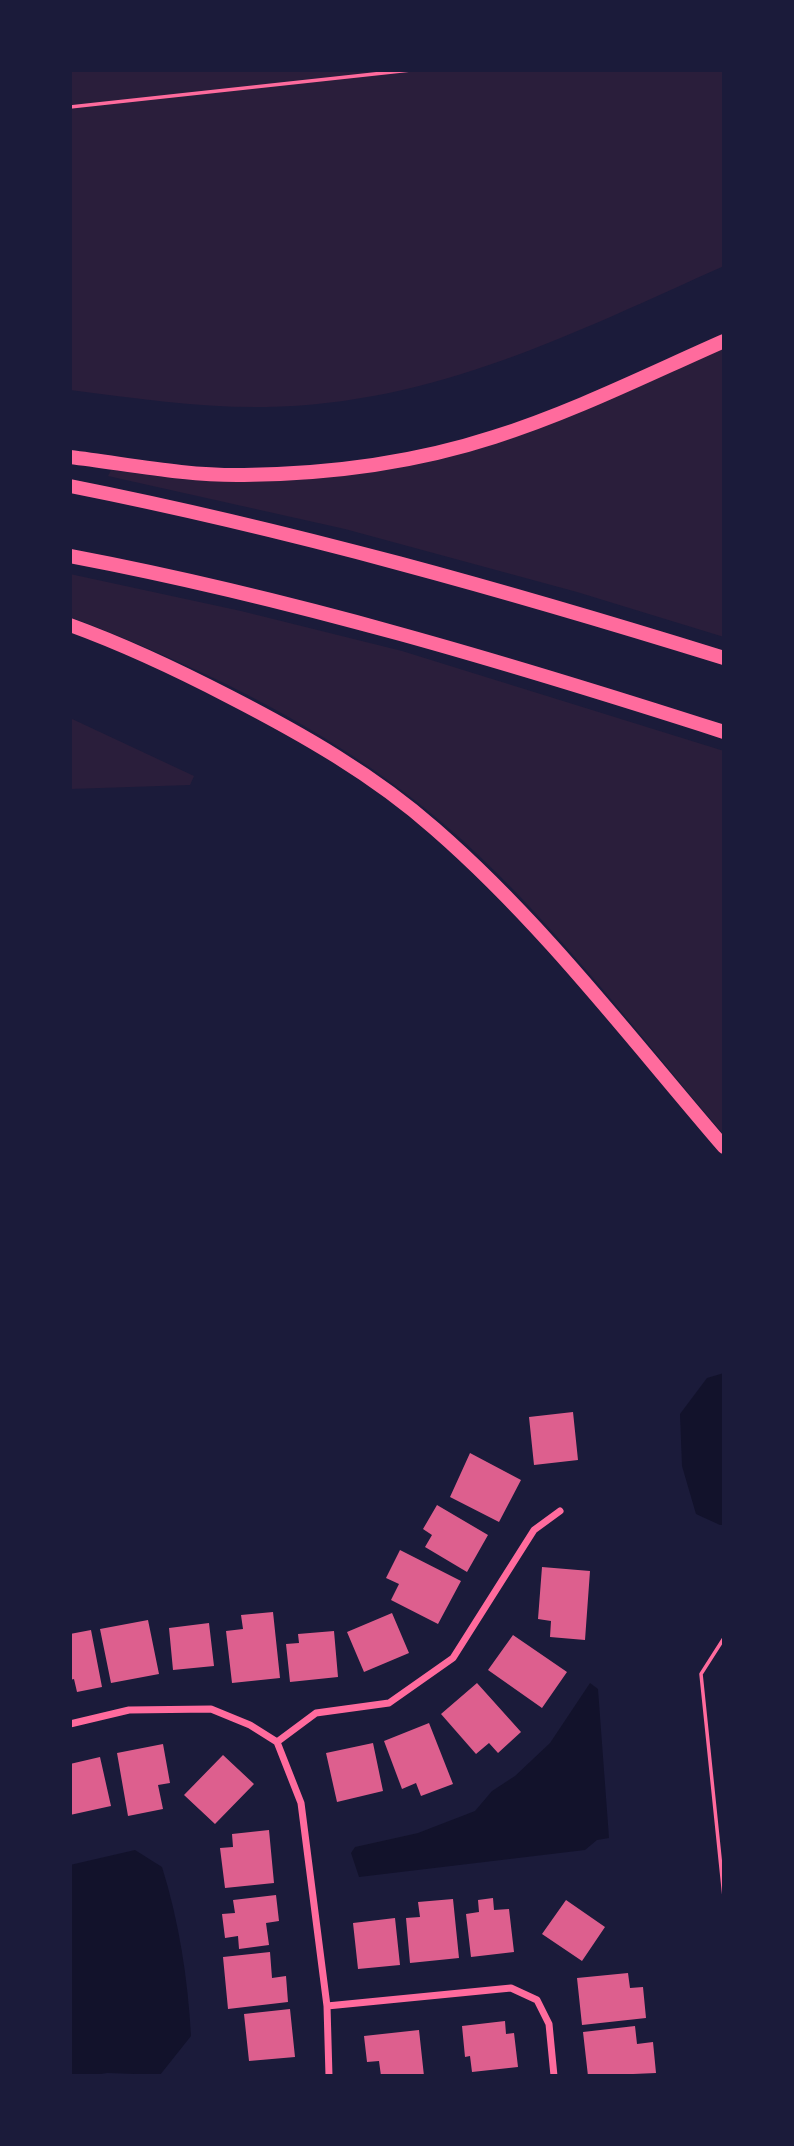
<!DOCTYPE html>
<html>
<head>
<meta charset="utf-8">
<style>
	body { margin:0 }
	#map { position:relative; width:794px; height:2146px; overflow:hidden; background:#1b1b3a; font-family:"Open Sans",sans-serif }
	canvas { display:block }
	.frame { position:absolute; inset:0; border:72px solid #1b1b3a; pointer-events:none }
</style>
</head>
<body>
<div id="map">
<canvas width="794" height="2146"></canvas>
<div class="frame"></div>
</div>
<script>
const c = document.querySelector('canvas').getContext('2d');
c.lineJoin = 'round';
function paint(path, color) { c.fillStyle = color; c.fill(path, 'evenodd'); }
function stroke(path, color, width, dash) { c.strokeStyle = color; c.lineWidth = width; c.lineCap = dash ? 'butt' : 'round'; c.setLineDash(dash || []); c.stroke(path); }
paint(new Path2D(`
	M70,70H724V266C573,333 436,404 266,407C200,408 135,398 70,390Z
	M724,347V637L577,592L345,529L108,476L111,470L186,480H302L428,461L481,448L523,434Z
	M70,574L241,611L402,651L724,751V1135C638,1034 558,927 460,838C348,737 209,670 70,617Z
	M70,718L194,776L190,785L70,789Z`), '#2a1e3b');
paint(new Path2D(`
	M724,1373V1525H720L696,1514L682,1466L680,1414L707,1378Z
	M590,1683L598,1689L609,1838L597,1840L585,1850L359,1877L351,1853L355,1847L418,1833L475,1811L492,1791L515,1776L550,1743Z
	M135,1850L162,1867C179,1921 188,1979 191,2036L160,2075L107,2073L90,2076H70V1865Z`), '#12122b');
paint(new Path2D(`
	M573,1412L578,1460L534,1465L529,1417Z
	M470,1453L521,1480L499,1522L450,1497Z
	M437,1505L488,1535L467,1572L425,1547L432,1535L423,1529Z
	M400,1550L461,1581L438,1624L391,1600L399,1584L386,1578Z
	M542,1567L590,1571L585,1640L550,1637L551,1621L538,1619Z
	M273,1612L280,1678L232,1683L226,1631L243,1629L241,1615Z
	M392,1613L409,1653L364,1672L347,1632Z
	M148,1620L159,1674L111,1683L100,1629Z
	M209,1623L214,1666L173,1670L169,1628Z
	M91,1630L102,1687L77,1692L74,1679L70,1680V1634Z
	M334,1631L338,1677L290,1682L286,1644L299,1643L298,1634Z
	M513,1635L567,1672L542,1708L488,1670Z
	M477,1683L521,1732L498,1753L489,1743L476,1754L441,1714Z
	M429,1723L453,1784L421,1796L416,1783L402,1789L384,1741Z
	M373,1743L383,1791L337,1802L326,1753Z
	M163,1744L170,1783L158,1785L163,1809L128,1816L117,1753Z
	M223,1755L254,1784L215,1824L184,1795Z
	M100,1757L111,1806L70,1815V1764Z
	M269,1830L274,1883L225,1888L220,1848L233,1847L232,1834Z
	M276,1895L279,1921L266,1923L269,1945L239,1949L238,1936L225,1938L222,1914L235,1913L233,1900Z
	M493,1898L494,1910L509,1909L514,1952L471,1957L466,1914L479,1912L478,1900Z
	M453,1899L459,1958L410,1963L406,1918L420,1917L418,1902Z
	M566,1900L605,1927L582,1961L542,1934Z
	M395,1918L400,1965L358,1969L353,1923Z
	M270,1952L272,1978L286,1976L288,2002L228,2009L223,1957Z
	M628,1973L630,1988L643,1987L646,2018L582,2025L577,1978Z
	M290,2009L295,2057L249,2061L244,2014Z
	M505,2021L506,2034L514,2033L518,2067L472,2072L470,2056L465,2057L462,2026Z
	M635,2026L637,2044L653,2042L656,2073L588,2076L583,2032Z
	M419,2030L424,2076H381L379,2061L367,2062L364,2036Z`), '#dd5f8e');
stroke(new Path2D(`
	M70,107L411,70
	M724,1638L701,1674L724,1897`), '#ff6b9d', 3.5);
stroke(new Path2D(`
	M70,1724L129,1710L211,1709L250,1725L277,1742L301,1803L327,2006L329,2076
	M277,1742L316,1713L389,1703L453,1658L534,1530L560,1511
	M327,2006L511,1988L537,2000L549,2024L554,2076`), '#ff6b9d', 7);
stroke(new Path2D(`
	M70,457C128,464 185,476 244,475C328,474 414,463 494,437C573,412 649,374 724,341
	M70,486C292,530 508,591 724,658
	M70,556C292,598 509,663 724,732
	M70,625C125,645 178,670 230,697C302,734 374,775 435,829C543,923 631,1039 724,1147`), '#ff6b9d', 14);
</script>
</body>
</html>
